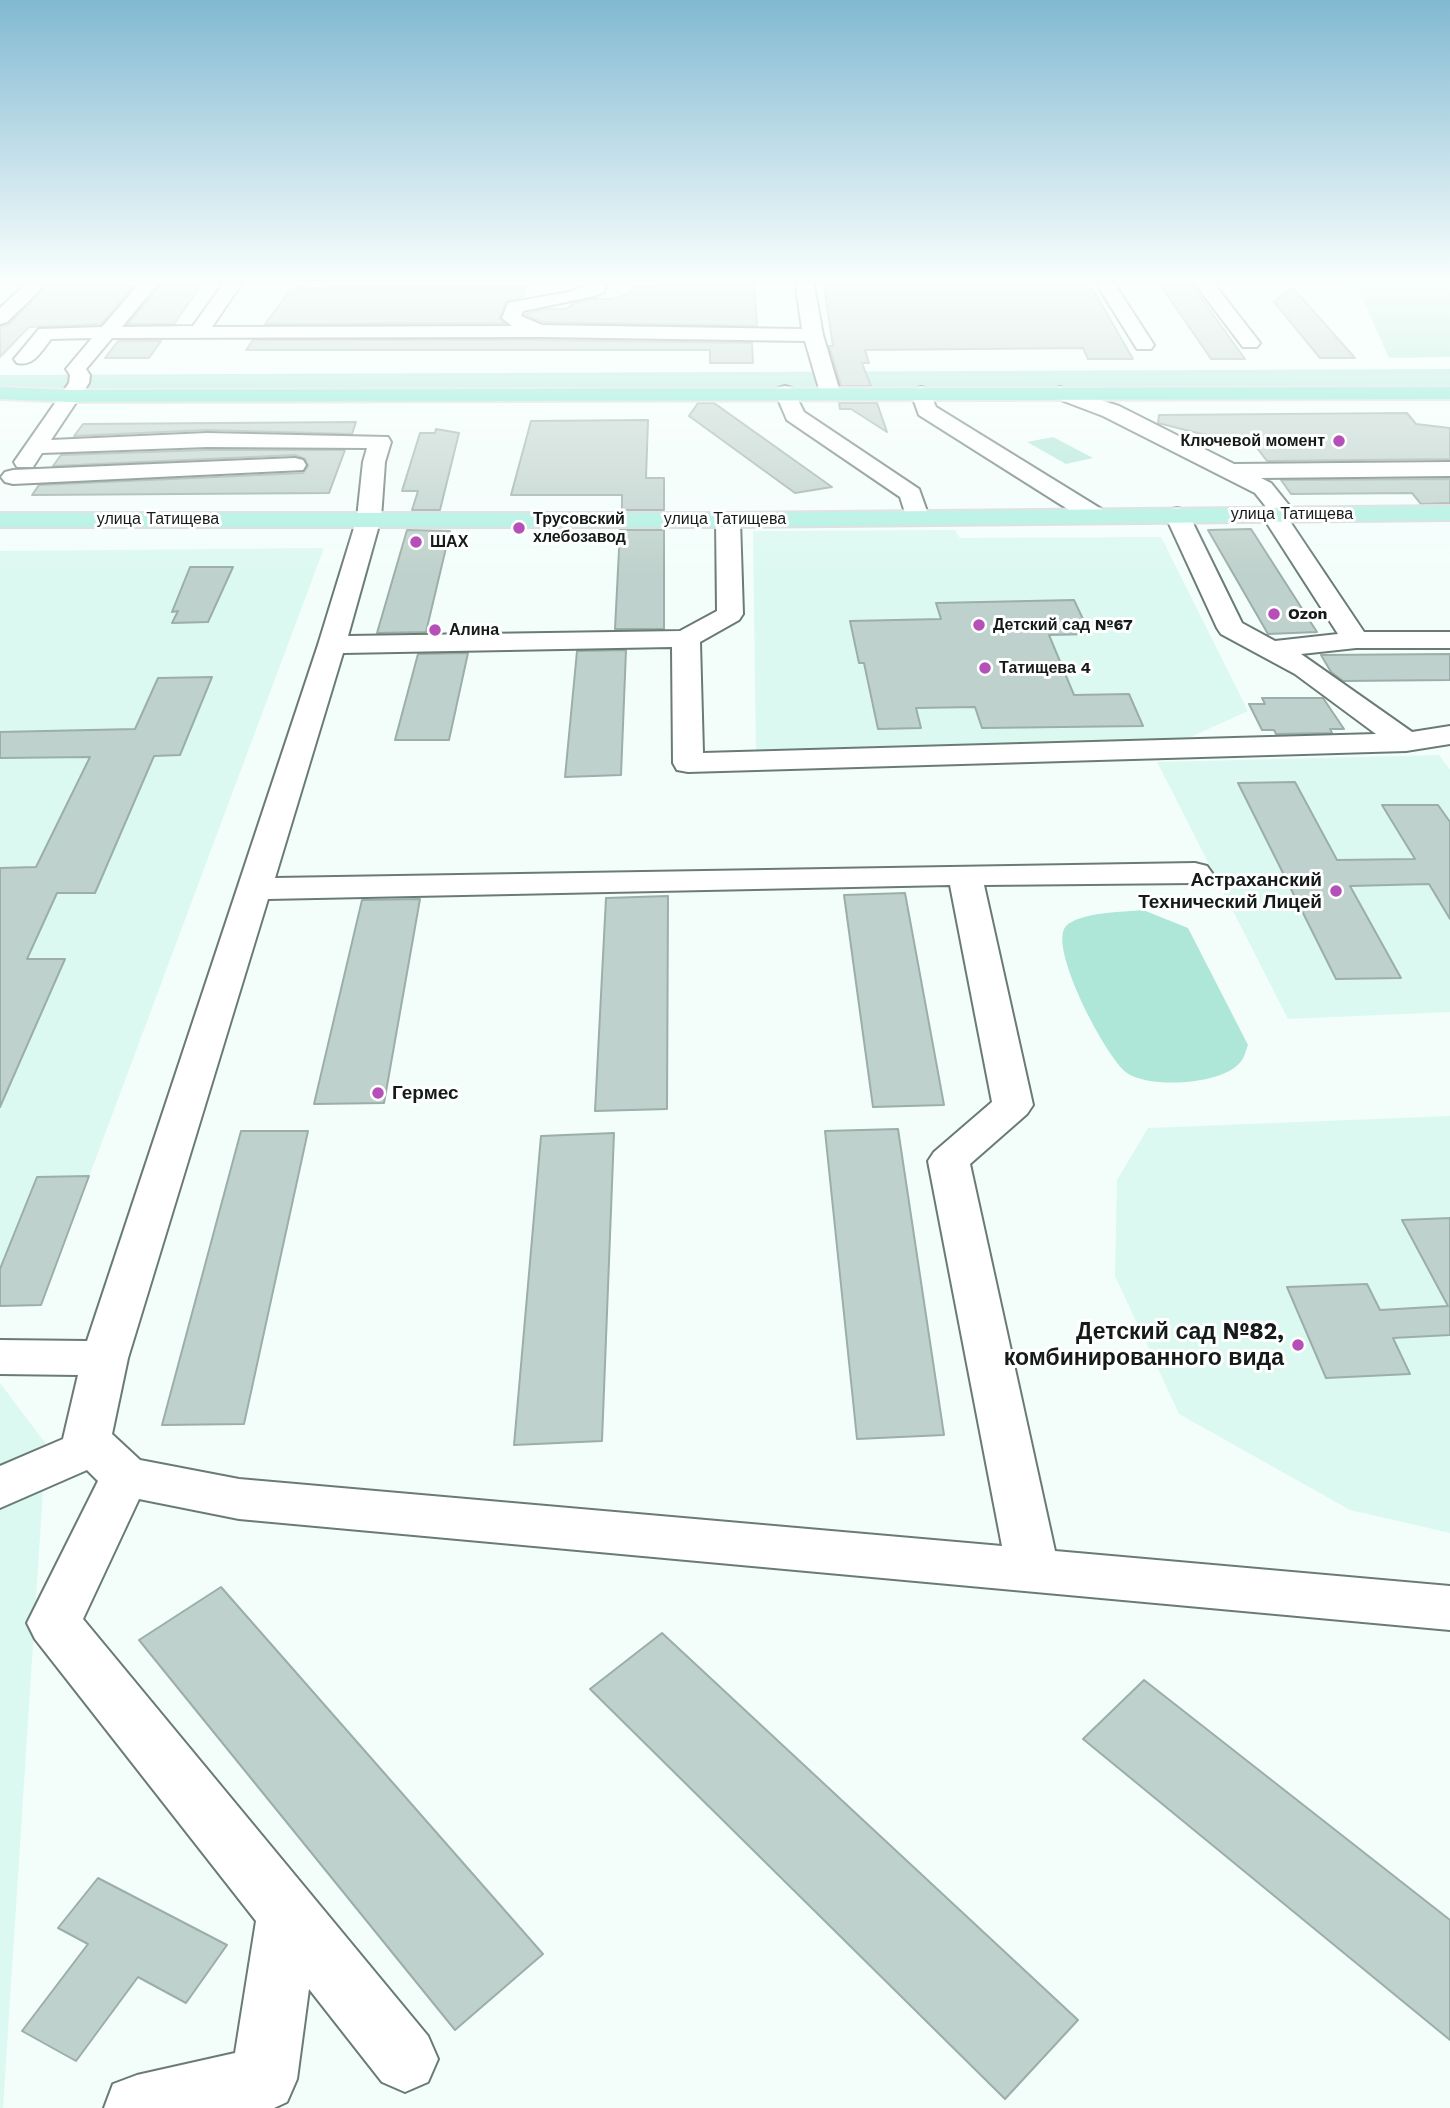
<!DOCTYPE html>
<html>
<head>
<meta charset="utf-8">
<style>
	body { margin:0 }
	canvas { display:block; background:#f3fefb }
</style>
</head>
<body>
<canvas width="1450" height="2108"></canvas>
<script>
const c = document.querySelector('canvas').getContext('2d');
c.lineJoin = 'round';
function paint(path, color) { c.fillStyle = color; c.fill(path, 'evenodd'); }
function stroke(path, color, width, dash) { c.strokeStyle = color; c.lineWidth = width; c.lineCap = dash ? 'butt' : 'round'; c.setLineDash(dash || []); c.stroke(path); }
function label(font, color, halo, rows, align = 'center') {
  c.font = font + ' "Work Sans",sans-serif'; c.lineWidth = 6; c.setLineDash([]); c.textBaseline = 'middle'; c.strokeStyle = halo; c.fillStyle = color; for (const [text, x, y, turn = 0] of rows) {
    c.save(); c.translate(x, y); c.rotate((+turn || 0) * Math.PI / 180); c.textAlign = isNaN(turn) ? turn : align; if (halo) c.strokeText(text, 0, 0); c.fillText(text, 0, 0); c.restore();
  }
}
paint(new Path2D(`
	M955,530L960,538L1161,537L1248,711L1162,750L756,758L753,531Z
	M324,548L41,1305L0,1306V551Z
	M1439,755L1450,770V1012L1288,1019L1157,762Z
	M1450,1116V1533L1350,1510L1179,1414L1115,1276L1117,1180L1148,1128Z
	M0,1383L46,1444L3,2108H0Z`), '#dcf9f1');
paint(new Path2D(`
	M1354,280H1442L1450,289V357L1389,358Z
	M1450,369V393H0V375Z
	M1053,437L1093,458L1066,464L1027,442Z
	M1143,910L1188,928L1248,1045C1246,1049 1245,1056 1242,1060C1226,1085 1150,1089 1127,1073C1106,1058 1047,946 1066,926C1080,912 1124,912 1143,910Z`), '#aee6d7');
const building = new Path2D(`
	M173,280H205L174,324H128L160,286H168Z
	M721,280H754L757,326L543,322L524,315L543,309H565L576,303L592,299H611L628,294L632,287L721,285Z
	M823,280H857L858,285L1059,284L1057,281H1088L1133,359H1088L1083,348L865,350L869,363H862L871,386H841L829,346H833Z
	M1157,280H1188L1245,359H1211Z
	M46,286H134L101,324L29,327L0,357V326L9,324Z
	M525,287L522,298L506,302L499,319L505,323L265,324L292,288Z
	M1292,287L1355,358H1320L1274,302Z
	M253,340H539L752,343L753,363H710V350H246Z
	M118,341H161L149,358H105Z
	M698,403H714L832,487L795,493L689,416Z
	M839,403H877L887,432L851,409H840Z
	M1407,413L1416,424L1450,428V459L1267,461L1257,448L1158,423L1159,415Z
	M648,420L646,478H664V510H622V495H511L531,421Z
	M356,422L352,434L207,430L74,436L83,424Z
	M436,429L459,433L440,510H412L418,491H402L420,433H435Z
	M207,450H345L329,493L32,495L39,485L303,473L308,466L305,459L295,455L53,466L61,455Z
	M1450,479V503L1421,504L1412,493L1291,494L1281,480Z
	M1251,529L1317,632L1268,634L1208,530Z
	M407,530L450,531L426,632L377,633Z
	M620,530H664V629H615Z
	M190,567H233L208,622L172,623L178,611L172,612Z
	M1074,600L1090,634L1049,635L1074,695L1129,694L1143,726L982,728L975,707L916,708L921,728L878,729L864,663H859L850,621L941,619L936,603Z
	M626,650L621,775L565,777L577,651Z
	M468,653L449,740H395L418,654Z
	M1450,654V680L1343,681L1331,672L1321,655Z
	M212,677L180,755L154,756L95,893H57L27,959H65L0,1107V868L36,867L90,757L0,758V732L135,729L158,678Z
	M1262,698H1323L1344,729H1330L1332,733L1276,734L1274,730H1262L1249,704H1265Z
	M1295,782L1337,860L1415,859L1382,805H1438L1450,822V919L1429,884L1350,886L1401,978L1336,979L1238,783Z
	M905,893L944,1105L873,1107L844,895Z
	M668,896L667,1109L595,1111L606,898Z
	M420,899L384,1103L314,1104L362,900Z
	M898,1129L944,1435L857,1439L825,1131Z
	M241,1131H308L244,1424L162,1425Z
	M614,1133L602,1441L514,1445L541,1136Z
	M89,1176L41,1305L0,1306V1269L37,1177Z
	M1450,1218V1335L1393,1338L1410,1374L1326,1378L1287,1287L1367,1284L1380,1310L1448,1306L1402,1220Z
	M221,1587L543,1954L455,2030L139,1640Z
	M662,1633L1078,2020L1005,2099L590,1689Z
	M1144,1680L1450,1920V2040L1083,1739Z
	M98,1878L227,1945L186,2003L138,1977L76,2061L22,2031L88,1944L58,1928Z`);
paint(building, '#bfd1cc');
stroke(building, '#9caea9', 2);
const minor = new Path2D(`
	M142,280H161L122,327L193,326L226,280H244L212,327L512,326L502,318L508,303L568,292L589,285V280H607L604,292L595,296L523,311L521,316L542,325L802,329L795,280H813L823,335L840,392L837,396H823L820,392L805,341L539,337L112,338L86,369L90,375L89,383L51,440L207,433L388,437L391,442L385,462L381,518L348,636L680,631L717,611L716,520L719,515L728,513L737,515L740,520L743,614L739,620L700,642L703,753L1376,734L1295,674L1221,634L1217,628L1165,515L1168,510L1177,508L1186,510L1189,515L1242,623L1275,641L1338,634L1261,514L1267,508L1255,493L1103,416L1053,397L1050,393L1053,389L1060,387L1119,406L1234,464L1450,462V476L1261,478L1271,483L1296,514L1289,520L1364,632H1450V648H1356L1301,654L1412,732L1450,726V744L1406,751L688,772L677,770L673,763L672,647L343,653L275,878L1195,863L1207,866L1212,873L1207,880L1195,883L984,885L1033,1105L1027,1114L970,1164L1055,1551L1450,1586V1630L239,1519L139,1499L83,1619L428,2036L438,2059L428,2082L405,2092L382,2082L309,1989L297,2079L287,2102L274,2108H104L113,2084L137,2075L235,2053L256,1921L35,1639L27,1623L98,1481L87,1470L0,1508V1466L63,1439L78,1375L0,1374V1340L87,1341L318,645L357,518L363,462L367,448L207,447L42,453L33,467H17L14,462L69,383L70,375L66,369L92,338L51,339C42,350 34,367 17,363L14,359L39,329L102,327ZM950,885L992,1102L934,1152L928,1161L1002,1546L239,1479L140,1460L112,1434L128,1358L268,899Z
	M1094,280H1112L1154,345L1151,349H1137Z
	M1192,280H1211L1257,339L1260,343L1257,347H1243Z
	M34,281L40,282L43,286L40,290L7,322L0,324V308L28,282Z
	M785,386L792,388L804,412L919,489L929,517L926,522L917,524L908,522L900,497L787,420L775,392L778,388Z
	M921,387L928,389L936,407L1103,510L1106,515L1103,520L1094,522L1085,520L919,415L911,393L914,389Z
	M295,458L303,460L306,465L303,470L13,484L5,482L1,477L5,472L13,470Z`);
const major = new Path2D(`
	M1450,506V520L728,527H0V513H728Z`);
const highway = new Path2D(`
	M0,387L69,390L1450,387V399L69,402L0,399Z`);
stroke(minor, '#6a7b76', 4);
stroke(major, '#d9dbda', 4);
stroke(highway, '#d9dbda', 4);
paint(minor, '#fff');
paint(major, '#b0f0e1');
paint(highway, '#7ce6cd');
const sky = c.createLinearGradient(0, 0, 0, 575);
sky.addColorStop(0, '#81b9d2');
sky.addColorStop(0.49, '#fafffd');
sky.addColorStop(1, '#fafffd00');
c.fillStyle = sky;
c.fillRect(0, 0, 1450, 575);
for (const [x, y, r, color] of [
	[1339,441,7,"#b450b7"],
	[519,528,7,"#b450b7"],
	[416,542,7,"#b450b7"],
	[1274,614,7,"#b450b7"],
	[979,625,7,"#b450b7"],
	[435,630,7,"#b450b7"],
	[985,668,7,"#b450b7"],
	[1336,891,7,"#b450b7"],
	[378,1093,7,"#b450b7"],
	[1298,1345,7,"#b450b7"]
]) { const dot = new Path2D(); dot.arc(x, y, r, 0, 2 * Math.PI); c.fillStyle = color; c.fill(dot); stroke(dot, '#fff', 2.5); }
label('bold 16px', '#141b19', '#fff', [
	["Ключевой момент",1325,441,"right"],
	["Трусовский",533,519],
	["хлебозавод",533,537],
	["ШАХ",430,542],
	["Ozon",1288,614],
	["Детский сад №67",993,625],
	["Алина",449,630],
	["Татищева 4",999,668]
], 'left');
label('16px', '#141b19', '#fff', [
	["улица Татищева",1292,514],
	["улица Татищева",158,519],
	["улица Татищева",725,519]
]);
label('bold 19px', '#141b19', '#fff', [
	["Астраханский",1322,880],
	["Технический Лицей",1322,902],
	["Гермес",392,1093,"left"]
], 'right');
label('bold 23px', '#141b19', '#fff', [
	["Детский сад №82,",1284,1332],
	["комбинированного вида",1284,1358]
], 'right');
</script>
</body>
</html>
